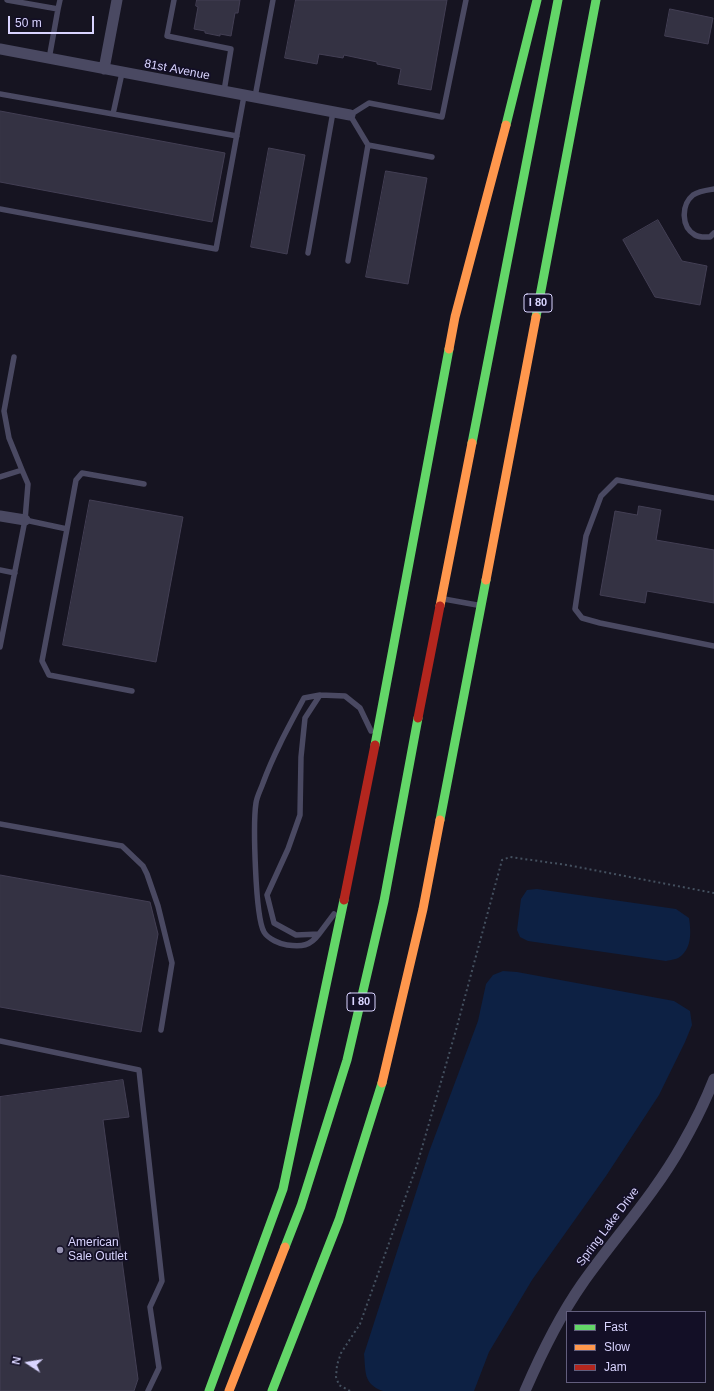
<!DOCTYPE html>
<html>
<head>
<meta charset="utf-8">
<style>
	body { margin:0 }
	#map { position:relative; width:714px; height:1391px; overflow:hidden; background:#161421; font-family:Arial,sans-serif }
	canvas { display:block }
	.legend { position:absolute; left:566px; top:1311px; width:140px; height:72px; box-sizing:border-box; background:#130f26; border:1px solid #625e7d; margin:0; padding:5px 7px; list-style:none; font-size:12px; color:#d9d4ff }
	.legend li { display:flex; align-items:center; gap:8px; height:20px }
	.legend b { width:20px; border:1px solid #625e7d }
	.north { position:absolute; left:8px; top:1343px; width:40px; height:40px; -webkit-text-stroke:3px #130f26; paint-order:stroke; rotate:282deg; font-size:11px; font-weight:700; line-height:16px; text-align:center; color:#d9d4ff }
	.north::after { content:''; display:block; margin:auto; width:14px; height:18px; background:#d9d4ff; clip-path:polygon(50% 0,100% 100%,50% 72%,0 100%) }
	.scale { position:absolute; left:8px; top:16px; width:86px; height:18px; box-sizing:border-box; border:2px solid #d9d4ff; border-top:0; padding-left:5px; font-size:12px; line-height:14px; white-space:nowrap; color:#d9d4ff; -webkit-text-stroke:3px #130f26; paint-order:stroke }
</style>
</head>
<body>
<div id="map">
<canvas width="714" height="1391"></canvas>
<ul class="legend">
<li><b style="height:5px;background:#63d668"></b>Fast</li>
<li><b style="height:5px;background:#ff974d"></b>Slow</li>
<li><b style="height:5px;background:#b3261e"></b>Jam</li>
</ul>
<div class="north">N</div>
<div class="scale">50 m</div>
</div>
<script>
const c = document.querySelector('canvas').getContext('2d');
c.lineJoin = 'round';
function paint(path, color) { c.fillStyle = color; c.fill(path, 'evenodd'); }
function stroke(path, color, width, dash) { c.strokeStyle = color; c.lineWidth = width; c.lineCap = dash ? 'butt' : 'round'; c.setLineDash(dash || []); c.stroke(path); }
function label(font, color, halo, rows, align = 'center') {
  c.font = font + ' Arial,sans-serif'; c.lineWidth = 3.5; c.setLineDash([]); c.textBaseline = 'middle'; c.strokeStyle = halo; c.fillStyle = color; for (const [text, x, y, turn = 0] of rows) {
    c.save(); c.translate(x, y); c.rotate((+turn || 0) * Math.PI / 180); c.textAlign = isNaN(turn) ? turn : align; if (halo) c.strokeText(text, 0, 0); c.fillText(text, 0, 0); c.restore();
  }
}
paint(new Path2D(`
	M537,889L676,909L689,918C691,931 692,947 681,956C678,959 671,960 666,961L528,941L520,937L517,930L521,899L527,890Z
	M503,971L517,972L674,1001L690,1011L692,1025L685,1042L659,1095L606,1176L532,1280L489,1352L474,1391H383C363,1384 366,1372 364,1354L429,1152L478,1021L486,984L493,975Z`), '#0d2144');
const building = new Path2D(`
	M197,0H240L238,13H235L231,36L220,34V36L205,33V31L194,29L198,7L196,6Z
	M296,0H447L431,90L398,84L401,69L377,64V62L344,55L343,58L319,54L317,64L285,58Z
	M670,9L713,18L708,44L665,36Z
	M0,111L225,153L212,222L0,182Z
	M269,148L305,155L287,254L251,247Z
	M386,171L427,178L408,284L366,277Z
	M658,220L682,261L707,266L700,305L655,297L623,240Z
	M90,500L183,517L156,662L63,645Z
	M639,506L661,510L656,540L714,550V603L647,591L645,603L600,595L615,511L637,515Z
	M0,875L150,902L158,934L141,1032L0,1007Z
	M123,1080L129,1117L103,1120L138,1379L134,1391H0V1097Z`);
paint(building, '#343243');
stroke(building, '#433f54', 1);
stroke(new Path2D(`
	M350,1391L339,1385L336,1377L337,1365L341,1353L360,1324L417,1165L456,1030L502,860L510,857L567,865L714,893`), '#44505f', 2, [2, 3]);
stroke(new Path2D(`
	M7,0L58,9L49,59
	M174,0L167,36L231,49L224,91
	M58,9L60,0
	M0,94L237,136
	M255,97L273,0
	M113,114L122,73
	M368,145L432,157
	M714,189C708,190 699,191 693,195C681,205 681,227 695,235C700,238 705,237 710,237L714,233
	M0,209L216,249L244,96
	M308,253L333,112
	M348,261L368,145L350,115L369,103L442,117L466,0
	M14,357L4,411L9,438L22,470
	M0,477L22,470L28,484L25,520L0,647
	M714,498L617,480L601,496L586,536L575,609L582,618L600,623L714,646
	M25,520L67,529L76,480L82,473L144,484
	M67,529L42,661L49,675L132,691
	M0,570L15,573
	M444,599L477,605
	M0,824L122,846L143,866L147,874L158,906L172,963L161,1030
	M334,914L319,934L296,935L274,923L267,895L288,849L300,815L301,757L305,718L320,695L345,696L360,708L371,731
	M319,934C310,946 302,947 287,945C280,944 268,939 264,932C255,916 253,822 256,803C257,796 261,789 263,783C274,753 289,726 304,698L320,695
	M0,1041L139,1070L162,1281L150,1307L159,1368L148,1391`), '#4a4962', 5.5);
stroke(new Path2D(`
	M0,49L350,115
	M104,69L117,0
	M0,516L25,520
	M525,1391C541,1354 559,1317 582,1284C615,1237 654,1195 682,1145C694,1124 705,1102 714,1079`), '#4a4962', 11);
stroke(new Path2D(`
	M506,125L537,0
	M536,317L596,0
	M472,443L558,0
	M375,745L449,349
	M440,820L486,580
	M285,1247L301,1206L347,1060L384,901L418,718
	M209,1391L283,1189L344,900
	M272,1391L339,1220L382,1083`), '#63d668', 9);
stroke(new Path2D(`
	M449,349L455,317L506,125
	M486,580L536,317
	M440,606L472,443
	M382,1083L423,909L440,820
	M229,1391L285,1247`), '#ff974d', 9);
stroke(new Path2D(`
	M418,718L440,606
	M344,900L375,745`), '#b3261e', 9);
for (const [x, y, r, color] of [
	[60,1250,4,"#9591b1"]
]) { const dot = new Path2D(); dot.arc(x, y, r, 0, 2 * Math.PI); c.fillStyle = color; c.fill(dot); stroke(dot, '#130f26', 1.5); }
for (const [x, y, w] of [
	[538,303,28],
	[361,1002,28]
]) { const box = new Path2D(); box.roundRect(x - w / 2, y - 9, w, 18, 3); c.fillStyle = '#130f26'; c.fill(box); stroke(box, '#d9d4ff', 1); }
label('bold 11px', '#d9d4ff', null, [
	["I 80",538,303],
	["I 80",361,1002]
]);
label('12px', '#d9d4ff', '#130f26', [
	["81st Avenue",177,70,11],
	["Spring Lake Drive",608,1227,-53]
]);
label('12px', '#d9d4ff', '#130f26', [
	["American",68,1243],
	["Sale Outlet",68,1257]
], 'left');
</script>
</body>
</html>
